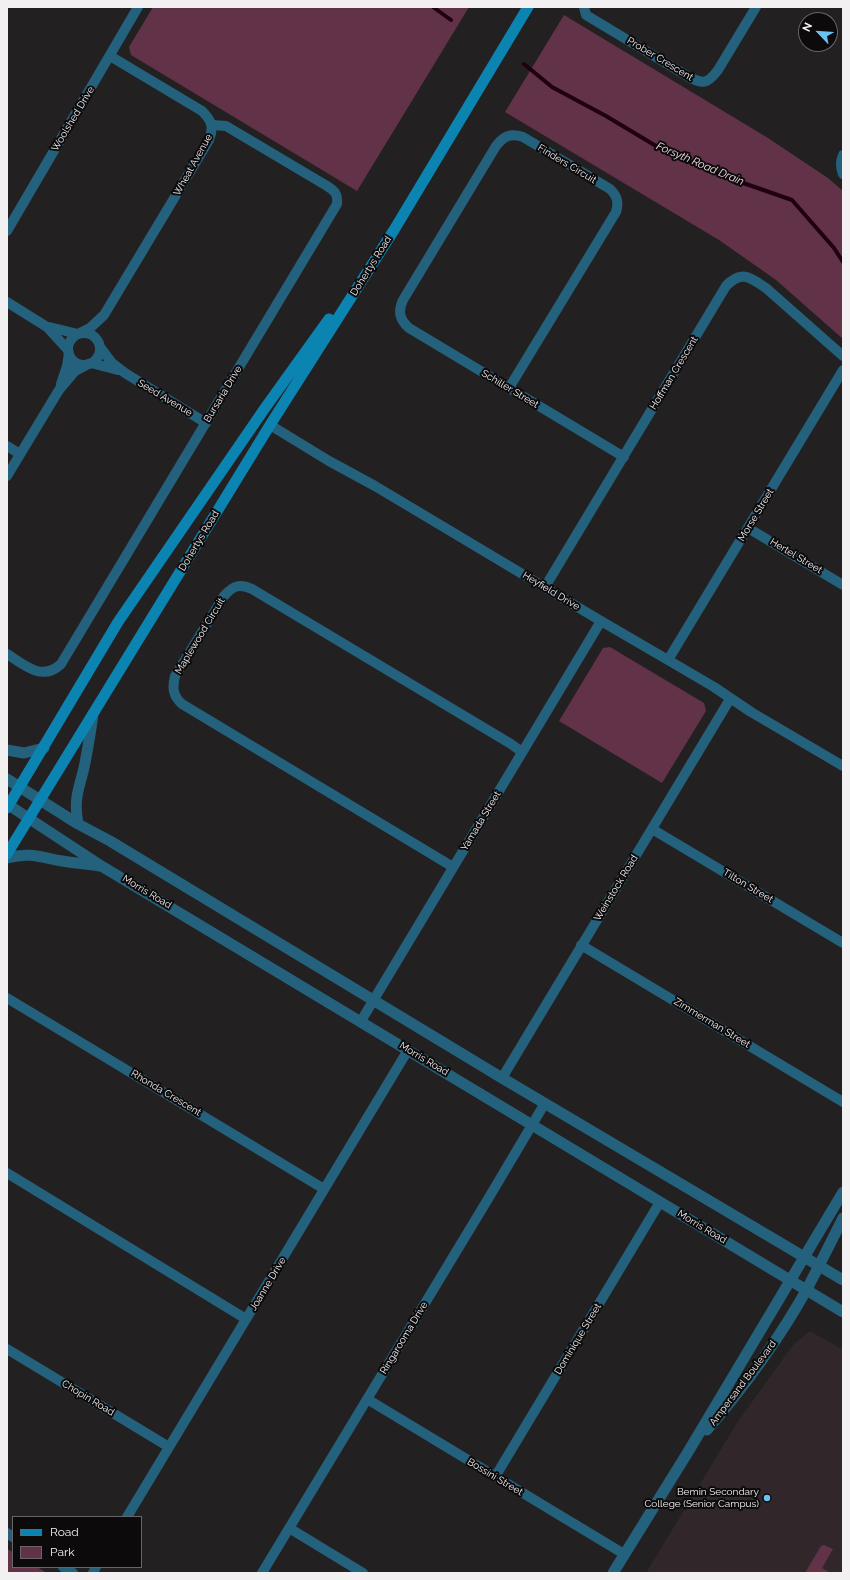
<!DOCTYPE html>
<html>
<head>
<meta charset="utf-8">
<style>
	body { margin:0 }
	#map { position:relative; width:850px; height:1580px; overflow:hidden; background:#232021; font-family:Raleway,sans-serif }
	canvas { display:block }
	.frame { position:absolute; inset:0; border:8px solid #f3f0f1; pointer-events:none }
	.legend { position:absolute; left:12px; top:1516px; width:130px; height:52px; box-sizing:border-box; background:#0c0a0b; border:1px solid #686667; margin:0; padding:5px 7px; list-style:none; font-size:12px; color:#f3f0f1 }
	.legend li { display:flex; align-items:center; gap:8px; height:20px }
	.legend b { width:20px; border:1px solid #686667 }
	.north { position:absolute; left:798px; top:12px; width:40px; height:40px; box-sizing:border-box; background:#0c0a0b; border:1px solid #686667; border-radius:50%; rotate:295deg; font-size:11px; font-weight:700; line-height:16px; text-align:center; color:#f3f0f1 }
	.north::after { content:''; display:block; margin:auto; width:14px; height:18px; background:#69c3f1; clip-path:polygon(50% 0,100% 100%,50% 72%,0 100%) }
</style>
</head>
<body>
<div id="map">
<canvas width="850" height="1580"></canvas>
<div class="frame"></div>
<ul class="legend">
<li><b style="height:5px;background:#0c84b2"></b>Road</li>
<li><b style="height:11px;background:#623248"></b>Park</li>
</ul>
<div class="north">N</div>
</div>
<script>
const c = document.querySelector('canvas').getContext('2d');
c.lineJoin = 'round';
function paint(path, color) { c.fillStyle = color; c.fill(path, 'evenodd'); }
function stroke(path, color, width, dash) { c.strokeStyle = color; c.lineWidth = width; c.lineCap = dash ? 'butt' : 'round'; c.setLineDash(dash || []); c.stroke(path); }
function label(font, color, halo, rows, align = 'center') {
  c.font = font + ' Raleway,sans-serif'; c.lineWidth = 4; c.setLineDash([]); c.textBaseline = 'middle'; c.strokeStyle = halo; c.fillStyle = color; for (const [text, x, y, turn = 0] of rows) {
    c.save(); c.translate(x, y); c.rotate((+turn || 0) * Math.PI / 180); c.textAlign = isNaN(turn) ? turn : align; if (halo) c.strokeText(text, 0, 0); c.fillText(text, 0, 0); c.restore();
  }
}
paint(new Path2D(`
	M810,1331L843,1350V1573H646L737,1423L793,1345Z`), '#31272b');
paint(new Path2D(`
	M153,7H469L357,191L131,55L129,47Z
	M564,15L768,138L828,178L843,191V339L776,280L719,240L505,112Z
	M610,647L704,703L706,711L662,783L559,721L603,648Z
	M824,1545L833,1549L822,1568L831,1573H805L821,1546Z
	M7,1549L13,1552V1567H37L47,1573H7Z`), '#623248');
stroke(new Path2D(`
	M433,7L451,20
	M524,64L552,87L606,116L666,152L726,177L792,200L834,248L843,262`), '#200010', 4);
stroke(new Path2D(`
	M584,7L586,15L591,18L689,77C704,85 708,83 718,70L756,7
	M843,155C840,162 840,167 843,174
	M7,231L138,7
	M7,302L47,327L68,350
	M49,327L78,334
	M80,333L90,328L104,315L209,140C214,127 212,121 202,111L110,56
	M68 349a16 16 0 1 1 32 0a16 16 0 1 1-32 0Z
	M100,347L112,363L125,373L206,423
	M91,363L118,370
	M61,384L67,366L69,353
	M509,388L616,212C619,202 617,196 610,189L523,137C510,133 504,136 496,146L403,300C398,311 399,319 409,328L624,457
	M270,425L329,461L375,486L601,621L668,660L714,687L751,712L843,766
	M7,446L20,454
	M7,476L59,390L75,371L88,364
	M748,528L843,585
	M545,587L726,286C741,270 750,277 766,288L843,356
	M7,654C24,665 42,682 61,664L337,204C338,194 335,191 327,186L226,126L212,125
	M668,660L843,370
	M652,829L843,943
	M453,867L182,704C173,696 172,688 175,676L224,596C233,586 239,583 252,589L511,744L522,752
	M581,945L843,1102
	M7,998L324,1189
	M361,1021L601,621
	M502,1078L730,699
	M7,1173L246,1319
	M7,1349L169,1447
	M367,1399L624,1554
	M495,1477L660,1202
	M127,1517L408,1050
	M289,1528L363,1573
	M7,1533L13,1537
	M63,1567L73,1573
	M93,1573L96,1567
	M262,1573L488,1199L545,1103`), '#24617d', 10);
stroke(new Path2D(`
	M7,750L24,753L44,748
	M7,779L78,824L110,841L502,1078L843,1280
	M7,804L103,867L843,1312
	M78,824C73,796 80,788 85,763C88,747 91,730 93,714
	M7,858C29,852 40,857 62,861C74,863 86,864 99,866
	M707,1430C744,1387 779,1339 807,1289C819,1266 831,1242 843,1218
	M613,1573L688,1452L843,1192`), '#24617d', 11);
stroke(new Path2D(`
	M7,808L118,622L265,408L329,319
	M7,854L270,425L394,230L528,7`), '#0c84b2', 11);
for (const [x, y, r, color] of [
	[767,1498,4,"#69c3f1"]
]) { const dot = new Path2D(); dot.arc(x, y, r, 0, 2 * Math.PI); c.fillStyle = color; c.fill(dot); stroke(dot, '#0c0a0b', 1.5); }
label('10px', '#f3f0f1', '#0c0a0b', [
	["Prober Crescent",660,59,31],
	["Woolshed Drive",73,119,-59],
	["Finders Circuit",567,164,31],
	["Wheat Avenue",193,165,-61],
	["Dohertys Road",371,266,-58],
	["Hoffman Crescent",674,373,-59],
	["Schiller Street",510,389,31],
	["Bursaria Drive",223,394,-59],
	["Seed Avenue",165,398,31],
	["Morse Street",756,515,-59],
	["Dohertys Road",199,541,-59],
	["Hertel Street",796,556,31],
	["Heyfield Drive",551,591,31],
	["Maplewood Circuit",200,636,-59],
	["Yamada Street",481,821,-59],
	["Tilton Street",748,886,31],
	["Weinstock Road",616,888,-59],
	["Morris Road",147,892,31],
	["Zimmerman Street",712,1023,31],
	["Morris Road",424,1059,31],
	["Rhonda Crescent",166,1093,31],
	["Morris Road",702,1227,31],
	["Joanne Drive",268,1284,-59],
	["Ringarooma Drive",404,1338,-59],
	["Dominique Street",578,1339,-59],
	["Ampersand Boulevard",743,1383,-53],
	["Chopin Road",88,1398,31],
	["Bossini Street",495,1477,31]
]);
label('10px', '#f3f0f1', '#0c0a0b', [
	["Bemin Secondary",759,1492],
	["College (Senior Campus)",759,1504]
], 'right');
label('italic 11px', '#f4dde6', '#0c0a0b', [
	["Forsyth Road Drain",700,164,23]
]);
</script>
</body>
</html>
